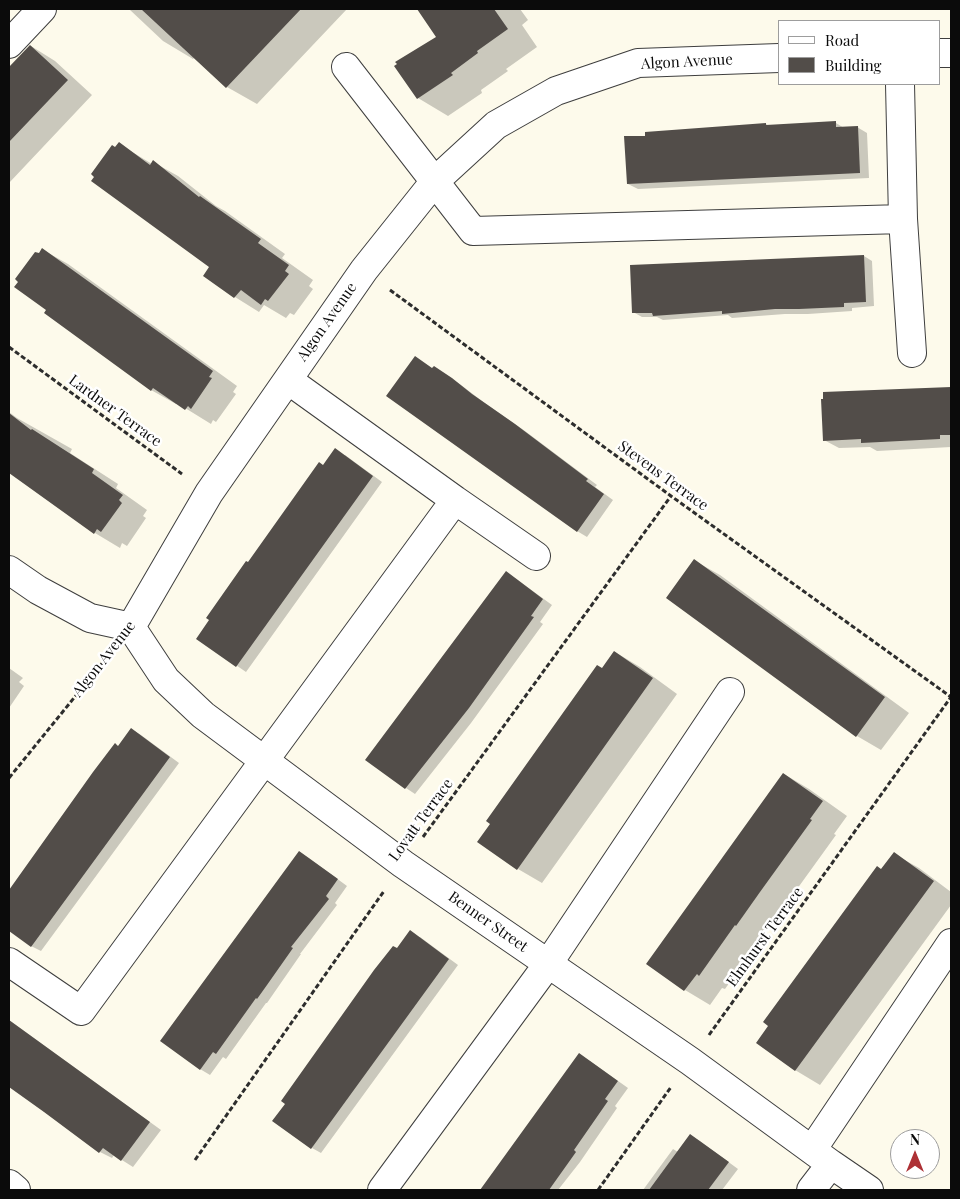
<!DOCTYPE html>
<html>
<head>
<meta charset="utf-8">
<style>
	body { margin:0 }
	#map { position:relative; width:960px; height:1199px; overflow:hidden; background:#fdfaeb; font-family:"Playfair Display",serif }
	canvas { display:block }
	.frame { position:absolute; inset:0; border:10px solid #0b0b0b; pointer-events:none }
	.legend { position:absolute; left:778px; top:20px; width:162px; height:65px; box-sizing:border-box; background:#fff; border:1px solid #9d9d9d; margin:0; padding:6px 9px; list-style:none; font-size:15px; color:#0b0b0b }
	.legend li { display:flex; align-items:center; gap:10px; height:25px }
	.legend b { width:25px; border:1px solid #9d9d9d }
	.north { position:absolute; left:890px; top:1129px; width:50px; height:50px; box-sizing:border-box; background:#fff; border:1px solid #9d9d9d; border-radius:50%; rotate:0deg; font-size:14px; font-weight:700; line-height:20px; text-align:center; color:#0b0b0b }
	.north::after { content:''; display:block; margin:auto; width:18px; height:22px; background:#ad3135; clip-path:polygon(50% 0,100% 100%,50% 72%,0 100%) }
</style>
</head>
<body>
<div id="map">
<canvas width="960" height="1199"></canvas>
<div class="frame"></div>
<ul class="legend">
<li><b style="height:6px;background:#fff"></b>Road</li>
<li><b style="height:14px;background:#524d49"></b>Building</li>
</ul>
<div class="north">N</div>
</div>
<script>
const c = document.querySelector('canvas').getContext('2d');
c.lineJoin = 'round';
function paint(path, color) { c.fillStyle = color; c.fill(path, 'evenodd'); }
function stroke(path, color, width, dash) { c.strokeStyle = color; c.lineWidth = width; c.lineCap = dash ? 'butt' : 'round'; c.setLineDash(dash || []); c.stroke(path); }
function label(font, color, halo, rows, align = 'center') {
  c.font = font + ' "Playfair Display",serif'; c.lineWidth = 5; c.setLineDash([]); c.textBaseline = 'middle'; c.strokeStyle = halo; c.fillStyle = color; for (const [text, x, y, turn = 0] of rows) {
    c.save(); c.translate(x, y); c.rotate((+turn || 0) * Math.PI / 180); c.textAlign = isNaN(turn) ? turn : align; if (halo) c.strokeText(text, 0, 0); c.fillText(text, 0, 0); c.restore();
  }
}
paint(new Path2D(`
	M129,9H347L257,104L227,87L195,57L193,59L163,41Z
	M418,9H520L528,20L522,25L537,47L506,69L508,71L481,90L482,93L448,116L418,98L396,67L438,37Z
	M31,46L55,61L92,95L9,183V69Z
	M836,123L844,128L857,127L867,133L869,178L638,189L628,184L647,137L646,133L766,124L769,126Z
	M119,144L152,164L153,162L178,176L216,206L225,211L285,254L282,258L313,280L309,286L313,289L294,315L290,313L286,318L264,305L259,312L235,297L115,149Z
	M43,250L68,264L237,386L233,392L236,394L216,422L213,420L211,424L177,403L176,404L151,390L48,310L39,255Z
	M864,256L872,261L874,306L852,308V311L808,314H785L732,318L728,315L663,320L657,317H642L633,312Z
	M433,369L443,373L461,385L482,401L525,431L597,485L595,487L613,500L587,537L577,531Z
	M951,388V447L877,451L870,447L839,448L824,440V393Z
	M9,412L17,418L72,449L70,453L118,484L116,488L147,510L143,516L146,518L127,546L122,543L120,548L95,533L9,471Z
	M345,455L382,482L246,672L198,639L248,564Z
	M695,561L720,575L909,713L881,750L857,736Z
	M515,578L552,605L540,622L543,624L471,723L415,794L406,788L367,759Z
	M615,652L640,667L677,694L542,883L518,869L603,669Z
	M9,668L23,678L19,682L24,686L9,708Z
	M131,729L141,735L179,763L41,951L31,946L9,929V893L94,773L118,747Z
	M784,774L809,789L847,816L834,834L836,835L761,939H760L725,989L722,988L710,1005L685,990L648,963Z
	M300,852L309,858L347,886L335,903L337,905L300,954H301L276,990L267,1003H266L226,1059L223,1057L210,1075L200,1069Z
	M894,854L919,868L951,892V905L820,1085L795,1070L882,871Z
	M420,937L458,965L321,1153L312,1148L398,950Z
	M9,1020L161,1130L133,1167L114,1155L112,1158L100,1152L9,1084Z
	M590,1061L628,1088L615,1106L617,1108L580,1162L558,1190H524L496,1170Z
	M690,1135L700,1141L738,1169L722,1190H643L673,1149L678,1152Z`), '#0003');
paint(new Path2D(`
	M141,9H301L226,88Z
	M417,9H494L508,29L477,51L478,53L451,73L453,75L417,99L394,66L397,64L395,62L436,37Z
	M30,45L68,80L9,142V67Z
	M836,121V127L858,126L860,173L627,184L624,136H645V132L766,123V125Z
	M119,142L150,165L153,160L199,197L200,196L261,239L258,243L289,265L285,271L289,274L268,301L265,299L261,305L241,290L234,298L203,276L209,267L91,181L94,177L91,174L112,145L115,147Z
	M42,248L213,371L209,377L212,378L191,409L188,406L185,410L153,388L151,391L44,313L46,310L14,287L18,282L15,279L35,252L39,253Z
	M864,255L866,302L844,303V307L799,309H775L722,314V311L653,316L652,313H632L630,265Z
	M415,356L432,368L434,366L452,378L472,394L515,424L588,479L586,481L604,494L577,532L386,396Z
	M951,387V435H940V439L861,443V439L823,441L821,399H823V392Z
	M9,413L31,430L32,429L94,469L92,473L123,495L119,500L122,503L101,532L97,529L94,534L9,473Z
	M335,448L373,476L236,667L196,639L209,620L206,618L246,561L248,562L319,462L323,465Z
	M694,559L885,697L856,737L666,598Z
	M506,571L543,599L531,616L534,617L469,708L405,789L365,760Z
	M614,651L653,678L517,870L477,842L490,824L486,821L597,665L602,668Z
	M131,728L170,757L31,947L9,931V890L93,772L115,743L118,746Z
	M783,773L823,801L810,819L812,820L760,892L736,926L735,925L699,976L697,974L684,991L646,964Z
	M299,851L338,879L326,896L329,899L291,947L293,948L267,985L257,999L256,998L216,1054L213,1052L200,1070L160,1041Z
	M894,852L934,881L795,1071L756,1043L768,1026L763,1022L877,866L881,869Z
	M410,930L449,959L311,1149L272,1121L285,1104L281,1101L374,970L393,946L397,948Z
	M9,1020L150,1122L121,1161L103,1148L99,1153L44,1112L9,1087Z
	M579,1053L618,1081L605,1099L608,1101L574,1150L576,1152L549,1190H480Z
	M690,1134L729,1162L708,1190H649Z`), '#524d49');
const minor = new Path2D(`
	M9,44L42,9
	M939,53H951
	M346,67L473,231L903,219L900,84
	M903,219L912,353
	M455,500L536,556
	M9,570L38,590L90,618L131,627
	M131,627L166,680L203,715L403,864L690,1061L831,1164L869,1190
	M131,627L209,493L364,270L435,181L496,125L556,91L638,63L779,58
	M9,962L81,1011L455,500L288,380
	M812,1150L951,943
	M9,1184L16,1190
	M382,1190L548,964L730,692
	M811,1190L831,1164`);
stroke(minor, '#3e3e3e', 30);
stroke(new Path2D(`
	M390,290L671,496L951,697
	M9,347L182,474
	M9,778L108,656
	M423,837L671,496
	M709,1035L951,697
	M195,1160L384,891
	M598,1190L671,1087`), '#2d2d2d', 3, [5, 2.5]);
stroke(minor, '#fff', 28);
label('15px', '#0b0b0b', '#fff', [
	["Algon Avenue",687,62,-3],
	["Algon Avenue",327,322,-55],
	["Lardner Terrace",115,411,36],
	["Stevens Terrace",663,476,36],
	["Algon Avenue",104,659,-52],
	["Lovatt Terrace",421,820,-54],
	["Benner Street",488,922,35],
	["Elmhurst Terrace",765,937,-54]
]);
</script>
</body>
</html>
